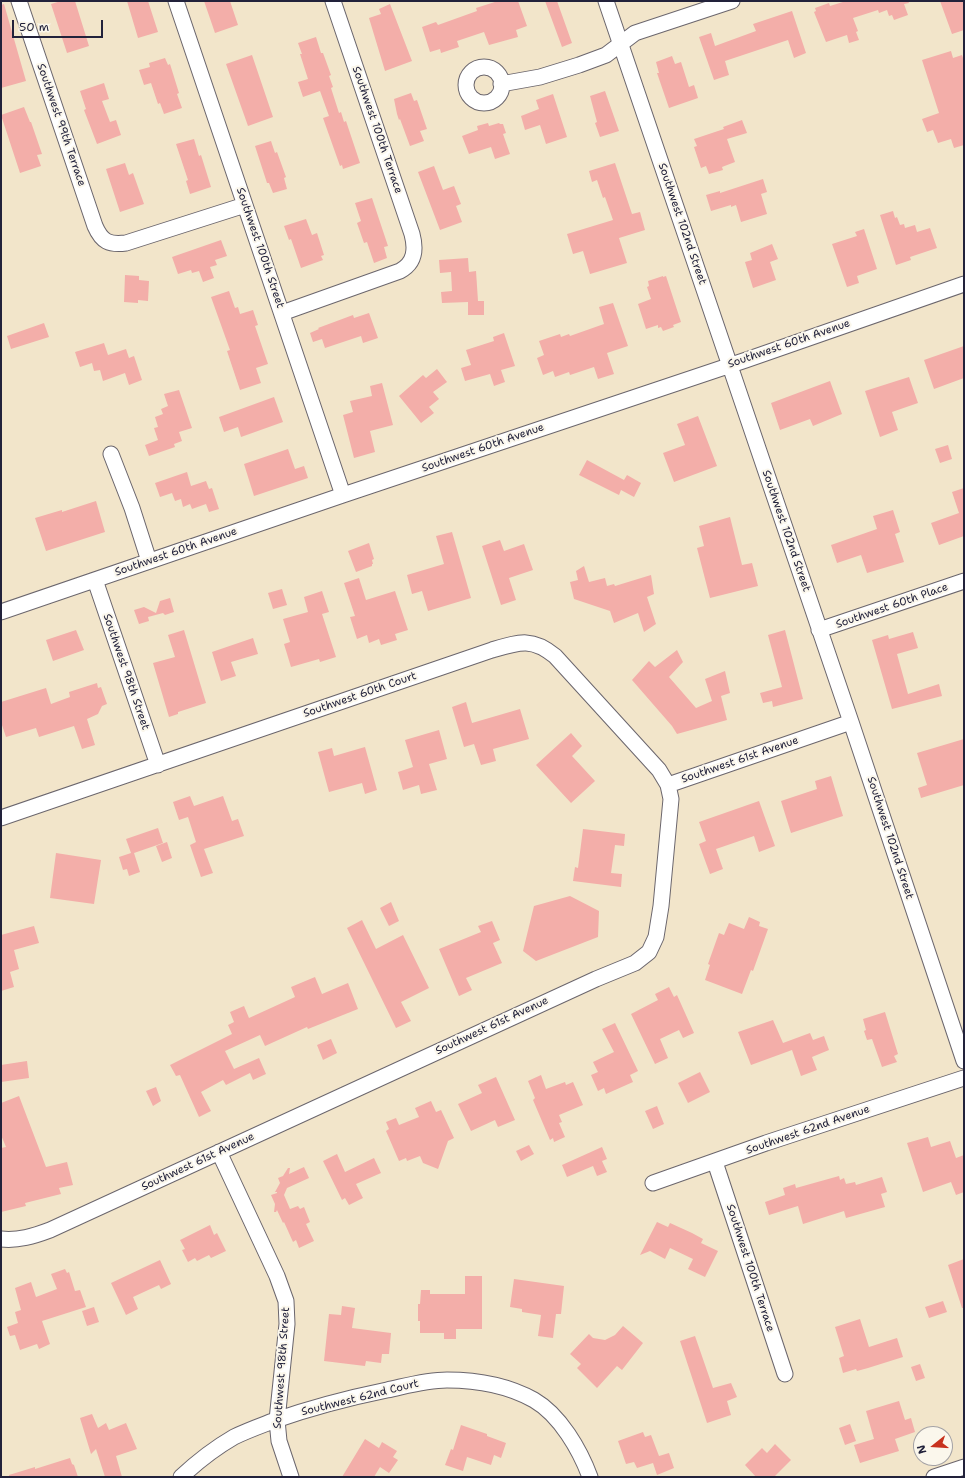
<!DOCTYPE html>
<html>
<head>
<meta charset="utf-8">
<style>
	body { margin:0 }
	#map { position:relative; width:965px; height:1478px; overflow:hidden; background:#f2e5ca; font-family:"Shantell Sans",sans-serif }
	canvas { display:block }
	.frame { position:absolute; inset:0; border:2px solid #22223b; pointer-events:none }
	.north { position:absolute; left:913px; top:1426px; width:40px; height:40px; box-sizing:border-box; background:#fbf7ec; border:1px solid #a4a2a5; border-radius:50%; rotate:253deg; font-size:11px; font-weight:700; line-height:16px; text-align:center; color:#22223b }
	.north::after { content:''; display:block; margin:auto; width:14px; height:18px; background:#c8321e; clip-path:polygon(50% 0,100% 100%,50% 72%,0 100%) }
	.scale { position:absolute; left:12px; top:20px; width:91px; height:18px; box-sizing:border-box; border:2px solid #22223b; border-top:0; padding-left:5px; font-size:12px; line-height:14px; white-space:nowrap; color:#22223b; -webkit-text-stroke:3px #fbf7ec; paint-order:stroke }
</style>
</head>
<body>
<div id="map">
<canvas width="965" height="1478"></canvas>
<div class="frame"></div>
<div class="north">N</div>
<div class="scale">50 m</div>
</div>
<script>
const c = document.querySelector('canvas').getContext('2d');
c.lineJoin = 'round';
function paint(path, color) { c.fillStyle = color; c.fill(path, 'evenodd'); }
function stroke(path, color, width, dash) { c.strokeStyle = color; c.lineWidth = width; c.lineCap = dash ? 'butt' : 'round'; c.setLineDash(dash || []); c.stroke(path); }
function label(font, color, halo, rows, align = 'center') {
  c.font = font + ' "Shantell Sans",sans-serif'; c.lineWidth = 4; c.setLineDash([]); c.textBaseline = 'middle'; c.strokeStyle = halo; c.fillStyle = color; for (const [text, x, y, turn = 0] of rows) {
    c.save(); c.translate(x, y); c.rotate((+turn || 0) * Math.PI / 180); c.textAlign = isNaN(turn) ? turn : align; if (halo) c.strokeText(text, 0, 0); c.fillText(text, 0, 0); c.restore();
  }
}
paint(new Path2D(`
	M61,1H75L89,46L67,53L51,4Z
	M127,1H148L158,32L138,38Z
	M204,1H230L238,25L215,33Z
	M498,1H518L527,26L516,30L518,37L489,45L484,32L457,41L459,47L441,53L440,49L430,52L422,27L436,22L438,25L477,11L476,8Z
	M545,1H557L572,43L562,47Z
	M846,1H908L909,3L904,4L908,15L894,20L892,15L889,16L887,10L879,13L878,10L853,18L858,31L856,32L859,40L849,43L847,35L826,42L814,12L816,11L815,8L829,3L830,6Z
	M940,1H964V30L952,34Z
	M4,4L26,81L1,88V5Z
	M390,4L412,61L385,71L369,18L381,14L379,9Z
	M792,11L806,53L794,58L788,40L725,61L729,75L714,80L699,37L711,33L715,46L756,31L753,24Z
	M316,37L321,53H323L331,75L329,76L333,87L331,88L339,113L341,112L344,122L346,121L360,163L343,169L342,165L340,166L323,118L329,116L320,91L303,97L298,82L308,79L300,54H302L298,43Z
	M951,51L953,58L962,55L964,61V145L954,148L951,139L938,143L933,130L927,132L922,119L939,113L922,60Z
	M252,55L273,117L248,126L226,64Z
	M672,56L675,64L681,62L689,87L694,85L698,98L669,108L657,73H659L656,62Z
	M165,58L168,65L170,64L179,93L177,94L182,108L164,114L160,103L158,104L151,83L144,85L139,70L150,67L149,63Z
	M104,83L109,99L102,101L110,122L116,120L121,135L97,144L84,110L86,109L80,91Z
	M605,91L619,131L600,137L595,123L597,122L590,96Z
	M411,93L414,101L417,100L427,129L420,131L424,141L410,146L400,119L399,120L397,114L394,99Z
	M553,94L567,137L546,144L540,125L525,130L521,116L539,109L536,100Z
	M24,107L30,122H31L42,154L37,155L41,166L20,173L1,115Z
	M742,120L747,133L727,139L735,162L722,167L723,170L709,174L706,166L701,168L694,147L697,146L694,139L724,129L723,127Z
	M488,123L489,126L499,123L500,124H503L506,133L503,134L510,154L495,159L491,147L469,154L462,136L478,130L477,126Z
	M194,139L199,156L201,155L211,187L190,194L186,181L188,180L176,144Z
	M271,141L275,153L277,152L286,177L284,178L287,189L273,193L269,183H267L255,146Z
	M125,163L129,175L133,173L144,204L120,212L106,169Z
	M615,163L632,214L640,212L645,230L619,238L627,263L590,274L583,251L573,254L567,234L613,220L605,197L603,198L597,180L592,182L589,171Z
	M434,166L443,190L454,186L461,204L456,206L462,222L440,230L418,172Z
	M763,179L767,192L761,194L767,214L741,222L736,205L731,207V205L711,211L706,195L720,191V193Z
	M372,198L388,246L384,247L387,258L374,263L367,242L364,243L357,223L361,221L355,203Z
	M893,211L895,218L897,217L900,225L904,224L905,228L915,225L917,232L930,228L937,248L910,257L911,260L896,265L880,215Z
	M306,219L312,235L317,233L324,255L321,256L323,260L301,268L291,239L289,240L284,226Z
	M864,229L877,269L857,276L859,283L847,287L832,244L857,236L855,232Z
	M221,240L227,256L215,260L217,265L210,267L214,278L203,282L199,271L192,273L191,270L178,274L172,257Z
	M772,244L778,259L770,262L776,280L753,288L745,262L752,260L750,253Z
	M468,258L469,272L476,271L478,301H484V315H468V302L442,303L441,292L452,291L451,272L440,273L439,260Z
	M125,275L139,276V280L149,281L148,301L138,300V303L124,302Z
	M663,276V277L666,276L681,322L673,325L674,327L663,331L661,327L658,328V325L646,329L638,304L651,299L647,287L649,286L648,281Z
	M229,291L235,308L238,307L240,314L253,310L258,325L255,326L268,364L256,368L261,383L240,390L227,351L230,350L211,297Z
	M613,303L628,346L607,353L614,374L598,379L594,367L570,375L569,372L555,377L553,371L543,375L537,358L544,355L539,341L560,334L561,337L569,334L570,336L604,324L599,307Z
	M369,313L378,338L363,343L361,336L325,348L322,339L313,342L310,333L319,329L318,328L353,315L354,318Z
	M44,323L49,337L11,349L7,336Z
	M504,333L515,366L501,370L505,382L494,386L490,374L465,381L461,368L471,365L466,350L494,341L493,337Z
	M104,343L108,355L126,349L129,358L134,356L142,380L129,385L125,373L103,381L100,370L94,371L92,363L80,367L75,352Z
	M964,346V378L934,389L924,360Z
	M437,369L447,382L433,392L439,399L429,407L434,413L421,423L399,396L423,375L426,378Z
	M909,377L918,403L892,412L898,430L880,437L865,391Z
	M830,381L842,414L813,426L810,419L780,430L771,403Z
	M382,383L393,425L370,431L375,452L354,458L343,415L353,412L350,401L372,396L370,386Z
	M179,390L192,428L179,432L182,441L174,444L175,447L149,456L145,445L158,440L154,428L158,427L155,417L163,414L161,409L168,406L164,394Z
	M274,397L283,422L241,437L238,427L224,432L219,417Z
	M698,416L717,466L674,482L663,453L685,445L677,424Z
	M948,445L952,459L940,463L935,449Z
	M288,449L295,469L304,466L308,478L254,496L244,464Z
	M587,460L624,480L627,475L641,483L634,497L621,490L619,495L579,475Z
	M187,472L191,486L206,481L209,489L212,488L219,509L209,512L206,504L192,509L190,504L183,507L181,499L175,501L172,493L160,497L155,483Z
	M964,488V536L939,545L931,523L959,513L952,492Z
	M96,501L105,532L46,551L35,518L62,510V512Z
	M893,510L900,532L895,534L904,562L867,573L861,555L837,563L831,545L877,529L873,516Z
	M730,517L742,565L752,563L758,586L710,598L697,548L704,546L699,526Z
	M452,532L471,598L428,611L422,591L412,594L407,575L444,564L436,536Z
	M500,540L504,551L524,544L533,570L509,578L516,600L501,605L482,546Z
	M369,543L374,559L372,560L373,564H372V566L356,572L348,551Z
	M584,566L589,582L605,578L607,586L614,584L615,586L651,575L654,594L647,597L656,624L644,632L638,613L614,623L610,611L574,599L570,582L578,580L576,571Z
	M359,578L366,600L395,591L408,630L395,634L397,640L381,645L379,639L369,643L367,635L357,639L350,617L355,616L344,583Z
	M282,589L287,605L273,609L268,593Z
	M322,591L329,612L322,614L336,657L320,662L319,659L291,667L284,644L290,642L283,619L308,612L304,597Z
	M170,598L174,612L165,615L163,613L148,617L149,621L139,624L134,610L144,607L156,613L160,601Z
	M76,630L84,650L53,661L46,640Z
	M184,630L206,703L178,712V714L169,717L153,663L175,657L168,635Z
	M785,630L803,699L773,707L772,701L763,703L760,693L782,687L768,635Z
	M913,632L918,648L897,654L908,694L939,684L942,696L892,709L872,640L888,635L889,639Z
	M253,638L258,654L231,662L236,676L221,681L212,652Z
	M677,650L683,662L669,677L696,708L712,701L705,679L725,671L730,693L721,696L727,720L677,734L672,726L632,680L649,661L655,667Z
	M97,683L98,688L101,687L107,704L102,706L98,714L87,719L95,745L82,749L74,726L39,737L36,728L6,737L1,722V702L46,688L51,704L70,697L69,692Z
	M466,702L472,723L520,709L529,739L493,749L496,761L481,765L474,744L464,747L452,707Z
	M439,730L447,759L429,764L437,790L421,794L419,785L403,790L398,772L413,767L405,740Z
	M571,733L582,746L572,756L595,781L571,803L536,765Z
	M964,739V785L921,798L918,788L927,785L917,753Z
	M365,747L377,790L365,794L362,783L329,792L318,752L332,748L334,756Z
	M831,776L843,816L791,833L781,801L817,789L815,781Z
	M190,796L194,806L223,796L232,821L238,819L244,836L204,849L213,873L201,877L190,845L196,842L188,817L179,820L173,802Z
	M759,801L775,846L759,852L754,836L716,849L723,869L710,874L699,844L706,841L699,822Z
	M158,828L163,843L134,853L140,872L129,876L127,869L123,870L119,857L131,853L126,839Z
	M583,829L625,834L624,846L615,845L611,873L622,874L621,887L573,881L575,867L578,868Z
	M167,842L172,858L162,862L156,846Z
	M56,853L101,860L94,904L50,898Z
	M570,896L599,911L598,937L536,961L523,951L534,906Z
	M391,902L399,921L389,926L380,908Z
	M749,917L760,922L759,926L768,929L753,971L751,970L742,994L705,980L710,965L708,964L719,933L724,935L729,923L744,929Z
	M362,920L376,949L403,935L429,988L401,1002L411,1021L396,1028L347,928Z
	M492,921L500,940L493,943L502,963L466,978L472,990L459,996L439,949L481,932L478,926Z
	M34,926L39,943L14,950L19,969L10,972L14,987L1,991V935Z
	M315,977L322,994L348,983L358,1009L308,1029L307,1027L265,1046L260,1035L225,1051L234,1069L259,1058L266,1074L253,1080L250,1073L226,1085L223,1080L201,1092L211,1111L199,1117L180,1075L176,1076L170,1065L232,1034L228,1025L234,1022L230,1012L244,1006L249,1018L295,997L291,987Z
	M669,987L674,997L677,995L694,1033L683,1038L679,1030L660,1039L668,1058L655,1064L631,1014L658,1000L655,994Z
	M885,1012L898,1054L894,1056L897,1062L882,1067L872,1039L867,1040L864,1031L866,1030L863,1019Z
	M773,1020L783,1043L810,1033L813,1040L824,1036L829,1050L812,1057L817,1070L801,1076L792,1050L751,1065L738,1032Z
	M615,1023L638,1071L630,1075L633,1082L606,1094L604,1088L598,1091L591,1075L598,1072L593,1062L614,1052L602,1029Z
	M331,1039L337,1053L323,1060L317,1045Z
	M27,1061L29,1078L1,1082V1065Z
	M700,1072L710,1092L688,1103L678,1083Z
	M541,1075L546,1089L565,1082L566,1085L573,1082L583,1105L559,1115L562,1122L559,1123L565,1137L554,1142L553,1138L550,1140L533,1100L535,1098L528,1081Z
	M496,1077L515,1120L498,1127L495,1120L471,1131L458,1104L482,1093L478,1085Z
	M156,1087L161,1101L153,1106L146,1091Z
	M19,1096L46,1167L67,1162L73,1185L59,1188L61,1194L25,1203L26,1206L1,1212V1148L6,1147L1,1135V1103Z
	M431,1101L436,1112L441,1110L454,1138L448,1141L438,1169L423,1163L420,1156L407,1161L406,1158L399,1161L386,1131L389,1129L386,1122L396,1118L399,1125L419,1117L415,1108Z
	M657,1106L664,1124L653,1129L645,1111Z
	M928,1137L931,1147L950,1141L956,1158L964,1155V1192L956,1195L951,1182L923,1192L907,1143Z
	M529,1145L534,1154L521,1161L516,1151Z
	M602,1147L607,1159L602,1161L607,1172L597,1176L593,1166L567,1177L562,1165Z
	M337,1154L345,1172L374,1158L381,1173L356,1184L363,1198L349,1205L345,1198L342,1200L323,1161Z
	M304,1167L309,1178L287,1188L284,1195L290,1209L298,1206L300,1209L304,1207L310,1222L306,1224L314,1241L299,1248L296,1240L293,1242L284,1222L283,1223L277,1210L276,1212H274L275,1204L271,1195L277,1193V1192H275L280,1183L278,1178L283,1176L288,1168H290L289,1174Z
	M839,1176L840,1180L844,1178L846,1184L855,1182L856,1185L882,1177L887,1192L881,1194L885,1207L846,1218L844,1211L803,1224L798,1206L769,1215L765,1202L785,1195L783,1188L795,1184L796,1188Z
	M657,1222L668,1227L670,1223L692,1233L703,1239L701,1243L718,1251L705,1277L688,1269L693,1259L670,1248L665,1259L650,1251L640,1255Z
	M210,1225L214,1235L217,1233L226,1251L211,1258L209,1255L197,1261L195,1258L188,1262L182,1250L185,1249L180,1240Z
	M964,1259V1308H962L948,1265Z
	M160,1260L171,1284L161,1289L159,1285L133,1297L138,1309L126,1315L111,1283Z
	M65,1269L67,1273L69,1272L75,1291L80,1290L86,1307L42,1321L50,1344L39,1349L37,1344L20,1350L15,1335L10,1336L7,1327L18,1323L15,1312L21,1310L15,1288L31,1282L36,1297L57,1289L51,1274Z
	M465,1276H482V1329H456V1339H444V1333H420V1321H418V1304H420L421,1290H430V1294H465Z
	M514,1279L564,1286L561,1314H556L553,1338L538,1336L541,1315L522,1312V1309L510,1307Z
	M943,1301L947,1312L929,1318L925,1307Z
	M342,1306L355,1308L352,1328L391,1333L389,1354H382L381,1363L366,1361L365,1366L324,1361L329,1314L341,1315Z
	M94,1307L99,1322L87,1326L82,1311Z
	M860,1319L869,1347L897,1338L903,1357L868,1368L857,1371L856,1369L843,1373L839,1358L844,1356L835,1327Z
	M623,1326L643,1343L622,1370L617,1366L597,1388L577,1368L581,1364L570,1354L589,1334L593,1338L605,1340L615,1335Z
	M695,1336L713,1388L731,1383L737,1397L727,1401L731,1415L707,1423L680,1341Z
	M920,1364L925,1378L916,1381L911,1367Z
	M899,1401L905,1420L911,1418L915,1432L895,1439L899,1451L860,1463L854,1445L874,1439L866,1411Z
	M92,1414L98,1428L106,1423L109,1430L126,1423L137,1449L116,1456L122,1477H105L96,1449L91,1454L80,1418Z
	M850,1424L856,1441L845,1445L839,1428Z
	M461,1425L487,1434V1436L506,1443L501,1458L494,1455L491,1465L467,1457L463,1471L445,1465L451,1449L453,1450Z
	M643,1432L645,1437L651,1435L659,1456L669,1453L674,1468L657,1475L653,1463L637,1468L634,1462L626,1464L618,1441Z
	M365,1439L379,1448L382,1442L397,1451L393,1457L398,1460L389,1473L380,1467L374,1477H342Z
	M775,1444L791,1460L774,1477H756L745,1465L762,1448L767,1453Z
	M70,1458L72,1464L74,1465L78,1477H9V1475L35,1467V1469Z`), '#f3aea9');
const street = new Path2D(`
	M19,1L95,226C102,242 109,245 126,243L245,205
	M176,1L343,495
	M606,1L851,722L964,1061
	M466 85a18 18 0 1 1 36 0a18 18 0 1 1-36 0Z
	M501,84L540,77L579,65L606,55L635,33L732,1
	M282,313L400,271C415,263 416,249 412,234L333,1
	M111,454L132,508L149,561
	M95,580L158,765
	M1,612L343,495L746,360L964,284
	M819,630L964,581
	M668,785L851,722
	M1,818L492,650C519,642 532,637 555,656L659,770L668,785L671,799L661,906L656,937L649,952L635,963L596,979L50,1230C34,1236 18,1241 1,1239
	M219,1152L277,1276L286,1301L287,1324L277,1420L279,1441L291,1477
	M715,1162L785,1374
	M653,1183L766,1143L964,1078
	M181,1477C197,1462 215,1448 234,1437C246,1431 260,1426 273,1421C310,1408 348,1398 387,1390C406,1386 426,1380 447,1380C477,1380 507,1385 534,1400C560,1415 580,1450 590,1477
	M934,1477L964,1467`);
stroke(street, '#6b666d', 17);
stroke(street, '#fff', 15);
label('11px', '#22223b', '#fbf7ec', [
	["Southwest 99th Terrace",61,125,71],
	["Southwest 100th Terrace",377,130,71],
	["Southwest 102nd Street",682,224,71],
	["Southwest 100th Street",260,248,71],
	["Southwest 60th Avenue",789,344,-19],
	["Southwest 60th Avenue",483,448,-19],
	["Southwest 102nd Street",786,531,71],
	["Southwest 60th Avenue",176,552,-19],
	["Southwest 60th Place",892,606,-19],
	["Southwest 98th Street",126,672,71],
	["Southwest 60th Court",360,695,-19],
	["Southwest 61st Avenue",740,760,-19],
	["Southwest 102nd Street",890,838,72],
	["Southwest 61st Avenue",492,1026,-25],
	["Southwest 62nd Avenue",808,1130,-19],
	["Southwest 61st Avenue",198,1162,-25],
	["Southwest 100th Terrace",750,1268,72],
	["Southwest 98th Street",282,1368,-86],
	["Southwest 62nd Court",360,1398,-14]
]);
</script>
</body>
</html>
